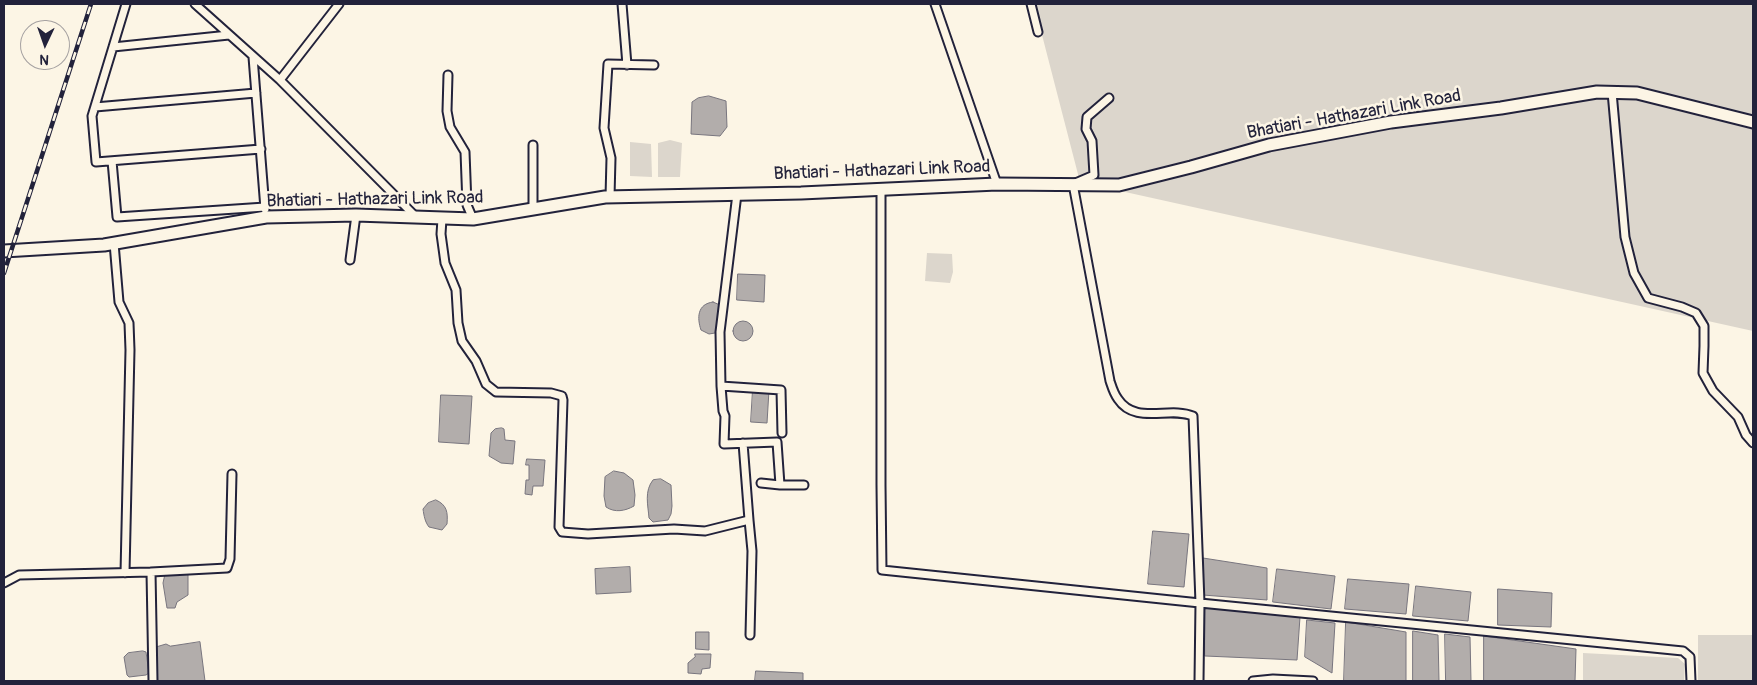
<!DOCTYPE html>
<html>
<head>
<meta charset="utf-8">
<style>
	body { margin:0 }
	#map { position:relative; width:1757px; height:685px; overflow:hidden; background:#fcf5e5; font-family:Pangolin,sans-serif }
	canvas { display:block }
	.frame { position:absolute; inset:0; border:5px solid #22223b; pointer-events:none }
	.north { position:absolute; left:20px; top:20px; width:50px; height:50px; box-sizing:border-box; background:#fcf5e5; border:1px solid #a5a1a1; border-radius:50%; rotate:183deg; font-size:14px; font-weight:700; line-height:20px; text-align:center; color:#22223b }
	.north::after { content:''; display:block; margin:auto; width:18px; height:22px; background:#22223b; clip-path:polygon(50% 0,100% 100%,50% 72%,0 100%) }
</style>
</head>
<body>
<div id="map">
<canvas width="1757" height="685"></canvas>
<div class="frame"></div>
<div class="north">N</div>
</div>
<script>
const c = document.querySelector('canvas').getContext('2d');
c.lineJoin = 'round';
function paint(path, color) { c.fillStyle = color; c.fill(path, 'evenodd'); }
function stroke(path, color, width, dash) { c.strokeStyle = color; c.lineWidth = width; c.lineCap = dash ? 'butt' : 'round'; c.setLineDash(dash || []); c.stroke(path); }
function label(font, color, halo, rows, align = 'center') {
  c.font = font + ' Pangolin,sans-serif'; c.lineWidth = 5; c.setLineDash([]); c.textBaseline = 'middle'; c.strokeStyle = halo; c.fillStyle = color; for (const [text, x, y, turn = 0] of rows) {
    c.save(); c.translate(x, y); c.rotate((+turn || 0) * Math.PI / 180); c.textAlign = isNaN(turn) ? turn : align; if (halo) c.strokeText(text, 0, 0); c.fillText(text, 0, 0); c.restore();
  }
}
paint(new Path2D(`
	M1034,4H1753V331L1080,182Z
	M670,140L682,143L680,177H658V143Z
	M630,142L651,144L652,177L630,176Z
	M927,253L952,254L953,272L950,283L925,281Z
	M1698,635H1753V681H1698Z
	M1583,653L1678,658L1685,664L1684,681H1583Z`), '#dcd6cc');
const water = new Path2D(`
	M709,96L726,101L727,127L720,136L691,134L692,102L698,98Z
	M738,274L765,275L764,302L737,300Z
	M713,302L720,305L718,329L715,333L709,334L701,330C697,318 697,304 713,302Z
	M733 331a10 10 0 1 1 20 0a10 10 0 1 1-20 0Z
	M753,389L769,390L767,423L751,422Z
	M441,395L472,396L469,444L439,442Z
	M502,428L504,429L505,440L515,441L513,464L501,463L489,456L491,433L495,429Z
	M527,459L545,460L543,486H533L532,495L525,494L526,480H529V465H526Z
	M614,471L624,473L633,480L635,495L634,506C625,511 615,513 606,507L604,496L605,477Z
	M661,479L671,485L672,506L671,514L668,520L653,522L649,518C648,505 644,491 653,480Z
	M436,500C447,505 448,512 447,524L442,530L429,527C425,522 424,516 423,509L428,503Z
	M1153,531L1189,534L1184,587L1148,584Z
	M1203,558L1267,568V600L1203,595Z
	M630,567L631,592L596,594L595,569Z
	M1277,569L1335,576L1331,609L1273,602Z
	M188,573V595L177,602L175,608H167L163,583L165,574Z
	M1348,579L1409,584L1406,614L1345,609Z
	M1416,586L1471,592L1468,621L1413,616Z
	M1498,589L1552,593L1551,627L1498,625Z
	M1205,606L1300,617L1297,660L1205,656Z
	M1307,620L1335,623L1332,673L1305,657Z
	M1346,622L1406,632V681H1344Z
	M1413,631L1438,635L1439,681H1413Z
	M696,632H709V650L696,649Z
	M1445,634L1470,637L1471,681H1446Z
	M1484,636L1576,649L1575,681H1484Z
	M200,642L205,681H156V647L166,644L170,646Z
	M143,651L146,652L149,673L146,675L129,677L127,675L124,657L128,653Z
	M695,654H711L710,668L702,669L701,674L688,673V663L695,657Z
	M756,671L803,673V681H755Z`);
paint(water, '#b2adab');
stroke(water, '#78757e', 1);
const minor = new Path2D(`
	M126,4L92,116L96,162L261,149
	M195,4L280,80
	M339,4L280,80L416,217
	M622,4L627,65
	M935,4L997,184
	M1031,4L1038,32
	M113,47L229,35
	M253,57L265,209
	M448,75L447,111L450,127L465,152L467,205L473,219
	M1612,92L1625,237L1634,273L1648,298L1682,307L1696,313L1704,326V346L1703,373L1713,391L1738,417L1746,435L1753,443
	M1109,98L1087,117L1086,129L1092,141L1094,175L1073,184L1110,381C1112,387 1114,394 1118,399C1135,425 1169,406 1193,416L1200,603L1683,651L1690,657L1691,681
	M95,107L256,93
	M533,145V209
	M112,161L117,217L265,207
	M881,189V485L882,570L1200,603L1199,681
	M737,194L720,332L721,386L723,411L725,416L724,444L777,442L780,485H804
	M610,197L611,158L604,128L608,64L654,65
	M442,219L441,234L445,263L456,290L458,323L462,341L476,361L486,384L496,392L551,393L562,396L563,400L559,527L562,532L588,534L674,529L705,531L749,520L743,443
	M114,243L119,302L129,323L130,350L125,573
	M350,260L356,215
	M721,386L781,390L782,433
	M761,483L780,485
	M749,520L752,551L750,635
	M4,583L19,575L151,572
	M153,681L151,572L227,568L230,559L232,474
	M1253,681L1273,679L1313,681`);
const primary = new Path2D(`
	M4,251L104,245L266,217L356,215L473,219L605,197L801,193L997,184L1119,185L1191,167L1269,145L1391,122L1501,108L1597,92L1637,93L1753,122`);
stroke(minor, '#22223b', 11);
stroke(primary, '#22223b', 15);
stroke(minor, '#fcf5e5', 7);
stroke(primary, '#fcf5e5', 11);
const rail = new Path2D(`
	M4,273L91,4`);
stroke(rail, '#22223b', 4.5);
stroke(rail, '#fcf5e5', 2.5, [8]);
label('18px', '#22223b', '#fcf5e5', [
	["Bhatiari - Hathazari Link Road",1354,115,-10],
	["Bhatiari - Hathazari Link Road",882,171,-2],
	["Bhatiari - Hathazari Link Road",375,200,-1]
]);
</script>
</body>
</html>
